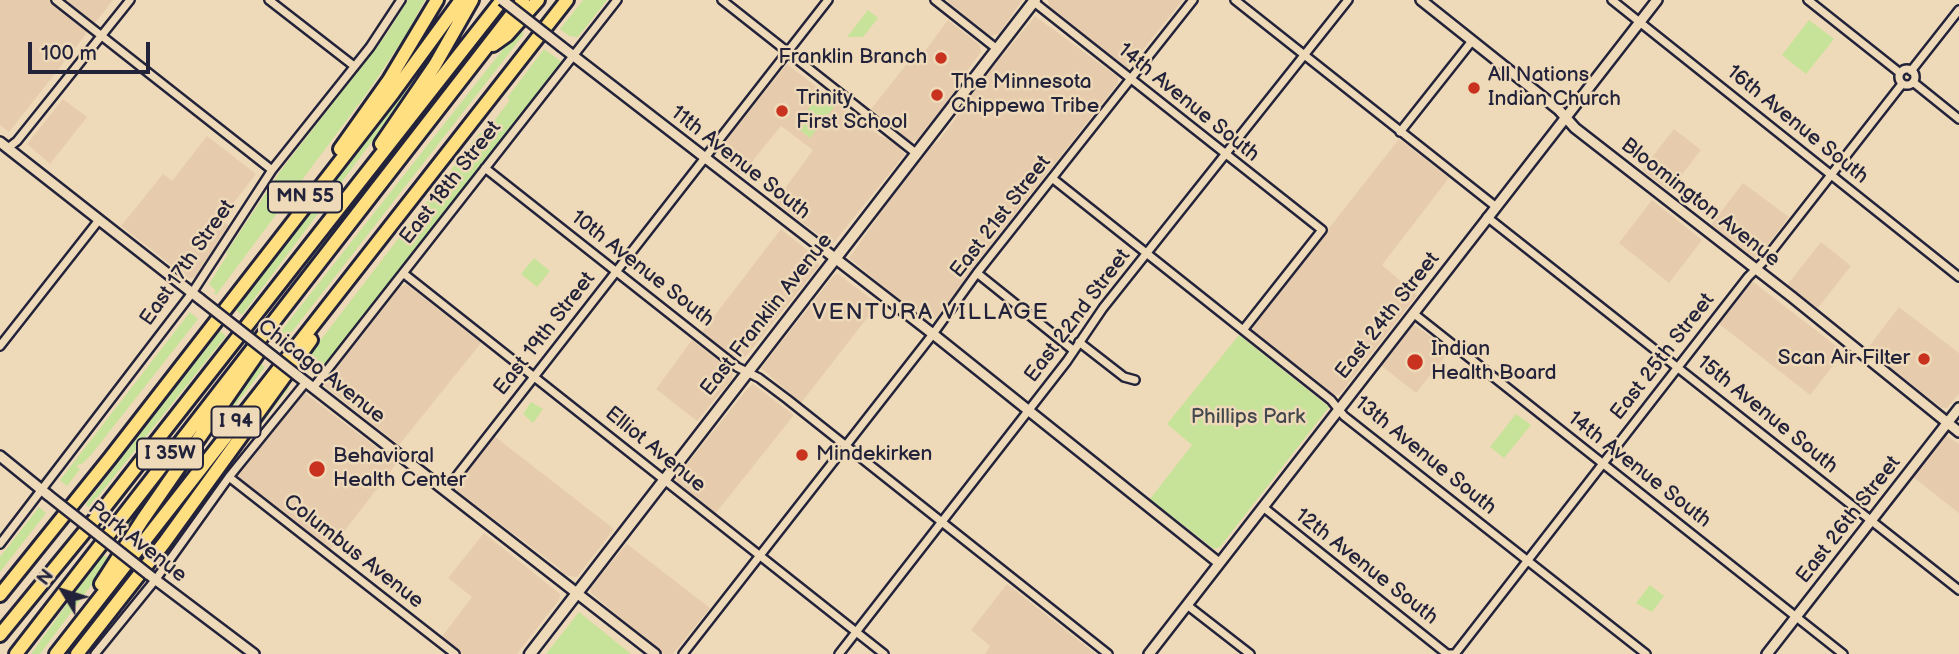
<!DOCTYPE html>
<html>
<head>
<meta charset="utf-8">
<style>
	body { margin:0 }
	#map { position:relative; width:1959px; height:654px; overflow:hidden; background:#eedab8; font-family:"Balsamiq Sans",sans-serif }
	canvas { display:block }
	.north { position:absolute; left:28px; top:556px; width:70px; height:70px; -webkit-text-stroke:5px #eedab8; paint-order:stroke; rotate:308deg; font-size:19px; font-weight:700; line-height:28px; text-align:center; color:#22223b }
	.north::after { content:''; display:block; margin:auto; width:24px; height:32px; background:#22223b; clip-path:polygon(50% 0,100% 100%,50% 72%,0 100%) }
	.scale { position:absolute; left:28px; top:42px; width:122px; height:32px; box-sizing:border-box; border:4px solid #22223b; border-top:0; padding-left:9px; font-size:21px; line-height:24px; white-space:nowrap; color:#22223b; -webkit-text-stroke:5px #eedab8; paint-order:stroke }
</style>
</head>
<body>
<div id="map">
<canvas width="1959" height="654"></canvas>
<div class="north">N</div>
<div class="scale">100 m</div>
</div>
<script>
const c = document.querySelector('canvas').getContext('2d');
c.lineJoin = 'round';
function paint(path, color) { c.fillStyle = color; c.fill(path, 'evenodd'); }
function stroke(path, color, width, dash) { c.strokeStyle = color; c.lineWidth = width; c.lineCap = dash ? 'butt' : 'round'; c.setLineDash(dash || []); c.stroke(path); }
function label(font, color, halo, rows, align = 'center') {
  c.font = font + ' "Balsamiq Sans",sans-serif'; c.lineWidth = 5; c.setLineDash([]); c.textBaseline = 'middle'; c.strokeStyle = halo; c.fillStyle = color; for (const [text, x, y, turn = 0] of rows) {
    c.save(); c.translate(x, y); c.rotate((+turn || 0) * Math.PI / 180); c.textAlign = isNaN(turn) ? turn : align; if (halo) c.strokeText(text, 0, 0); c.fillText(text, 0, 0); c.restore();
  }
}
paint(new Path2D(`
	M0,0H113L9,132L0,125Z
	M946,0H1022L999,34L990,36Z
	M1048,0H1183L1128,68H1124L1049,6Z
	M1035,16L1118,77V83L974,266L968,278L933,321L927,322L849,258L876,220L883,207L930,146L939,140L956,118L964,102Z
	M948,20L980,45L981,52L961,79L958,88L917,140L909,142L902,137L900,131L871,109L909,61L916,63Z
	M787,64L880,136L892,140L905,154L832,245L775,202L813,150L781,126L741,175L718,155V150Z
	M63,99L87,117L50,164L27,144Z
	M1674,129L1701,150L1669,191L1642,170Z
	M207,136L256,174L221,219L230,227L195,277L189,279L121,226L163,174L172,181Z
	M1399,139L1449,178L1382,265L1417,295L1339,395L1332,394L1254,333L1252,326Z
	M1743,183L1789,217L1758,257L1754,258L1711,225Z
	M1652,200L1702,240L1669,283L1619,243Z
	M781,229L818,259L819,266L746,356L741,359L735,358L702,332Z
	M1821,242L1851,266L1817,309L1787,285Z
	M838,274L878,304L801,403L761,368L834,275Z
	M1752,281L1844,352L1810,395L1718,323Z
	M406,284L481,343L399,445L327,388L325,385V381L399,287Z
	M1899,307L1959,353V394L1947,408H1942L1867,349Z
	M1413,324L1450,350L1416,393L1379,364Z
	M692,340L733,372L732,379L697,421L656,389Z
	M753,384L794,415L715,514L678,485L676,478L747,389Z
	M305,393L397,463L329,551L237,479L238,475L301,395Z
	M1944,434L1959,444V513L1913,477Z
	M494,436L614,529L577,577L563,575L559,568L469,500L460,497L457,493V483Z
	M484,533L560,594L559,600L517,654H462L441,638L472,597L448,578Z
	M627,544L710,608L673,654H664L591,593L590,587Z
	M1007,584L1096,654H985L990,646L971,630Z`), '#e6ccac');
paint(new Path2D(`
	M408,0H425L406,35L367,93L216,295L214,293L216,291L209,284L228,254L226,253L281,170L386,35Z
	M583,0H607L578,37L569,36L560,29Z
	M868,10L878,18L863,37H847Z
	M1809,20L1834,39L1806,74L1782,55Z
	M519,29L524,34L281,346L274,340Z
	M544,49L562,62L321,369H314L303,363L477,136L491,125L510,100L507,98Z
	M425,66L427,68L242,315L236,310Z
	M819,95L834,107L810,138L795,126Z
	M534,258L550,271L537,287L521,274Z
	M190,312L198,319L91,455L83,463L76,466L80,469L67,486L60,480Z
	M220,331L226,336L89,508L86,504Z
	M1239,335L1329,407L1220,547L1214,549L1150,499L1192,445L1167,424Z
	M258,362L265,367L193,459L194,455Z
	M287,383L289,388L196,509V505Z
	M531,402L543,409L533,423L523,414Z
	M1516,414L1531,425L1504,458L1490,447Z
	M153,489L156,492L126,537L120,532Z
	M39,507L46,513L0,572V557Z
	M103,554L110,560L40,654H31Z
	M1650,585L1664,596L1652,612L1636,603Z
	M579,612L631,654H546Z`), '#c7e299');
const minor = new Path2D(`
	M56,0L272,170
	M269,0L354,66
	M722,0L917,154
	M935,0L997,49
	M1235,0L1495,206
	M1612,0L1959,277
	M1808,0L1900,73
	M1034,2L1322,230L1243,330
	M1899 77a8 8 0 1 1 16 0a8 8 0 1 1-16 0Z
	M1911,71L1959,10
	M1913,82L1959,119
	M1400,132L1472,41
	M8,148L17,141L130,0
	M485,168L737,367L759,378L787,399L1108,654
	M1052,178L1331,400L1344,416L1646,654
	M1487,217L1959,590
	M403,273L884,654
	M977,273L1073,350
	M1413,313L1843,654
	M1079,342L1124,377L1135,380
	M0,346L99,220
	M313,388L617,0
	M229,477L455,654
	M445,491L828,0
	M1263,507L1447,654
	M0,544L192,293L272,170L370,47L401,0
	M1187,605L1250,654
	M95,654L156,579L229,477L306,382
	M683,654L933,334L977,273L1193,0
	M839,654L1067,361L1103,308L1348,0
	M1448,654H1455L1748,277L1763,262L1902,84`);
const tertiary = new Path2D(`
	M1421,0L1559,110L1575,128L1792,297L1959,432
	M562,47L933,334L1219,563
	M0,142L200,299
	M298,376L655,654
	M0,456L48,495
	M148,574L254,654
	M1149,654L1657,0
	M1767,654L1959,408`);
const secondary = new Path2D(`
	M530,654L1035,0`);
const motorway = new Path2D(`
	M493,45L507,35L538,0
	M381,144L435,65L472,0
	M340,149L389,80L437,0
	M101,584L143,519L258,353
	M0,595L110,458L393,93L461,0
	M0,635L104,508L502,0
	M16,654L523,0
	M56,654L567,0
	M77,654L164,543L311,340`);
stroke(minor, '#22223b', 12);
stroke(tertiary, '#22223b', 14);
stroke(secondary, '#22223b', 15);
stroke(motorway, '#22223b', 18);
stroke(minor, '#eedab8', 7);
stroke(tertiary, '#eedab8', 9);
stroke(secondary, '#eedab8', 10);
stroke(motorway, '#ffdf80', 12);
const tertiaryBridge = new Path2D(`
	M502,0L562,47
	M200,299L298,376
	M48,495L148,574`);
stroke(tertiaryBridge, '#22223b', 14, []);
stroke(tertiaryBridge, '#eedab8', 9);
for (const [x, y, r, color] of [
	[941,58,7,"#c8321e"],
	[1474,88,7,"#c8321e"],
	[937,95,7,"#c8321e"],
	[782,111,7,"#c8321e"],
	[1924,359,7,"#c8321e"],
	[1415,362,9,"#c8321e"],
	[802,455,7,"#c8321e"],
	[317,469,9,"#c8321e"]
]) { const dot = new Path2D(); dot.arc(x, y, r, 0, 2 * Math.PI); c.fillStyle = color; c.fill(dot); stroke(dot, '#eedab8', 2.5); }
for (const [x, y, w] of [
	[305,197,74],
	[236,422,49],
	[170,454,66]
]) { const box = new Path2D(); box.roundRect(x - w / 2, y - 15.5, w, 31, 5); c.fillStyle = '#eedab8'; c.fill(box); stroke(box, '#22223b', 2); }
label('bold 19px', '#22223b', null, [
	["MN 55",305,197],
	["I 94",236,422],
	["I 35W",170,454]
]);
label('21px', '#22223b', '#eedab8', [
	["Franklin Branch",927,58,"right"],
	["All Nations",1488,76],
	["Indian Church",1488,100],
	["The Minnesota",951,83],
	["Chippewa Tribe",951,107],
	["Trinity",796,99],
	["First School",796,123],
	["Indian",1431,350],
	["Health Board",1431,374],
	["Scan Air Filter",1910,359,"right"],
	["Mindekirken",816,455],
	["Behavioral",333,457],
	["Health Center",333,481]
], 'left');
label('21px', '#22223b', '#eedab8', [
	["14th Avenue South",1188,103,39],
	["16th Avenue South",1797,125,39],
	["11th Avenue South",740,163,38],
	["East 18th Street",451,183,-52],
	["Bloomington Avenue",1700,203,38],
	["East 21st Street",1001,217,-52],
	["East 17th Street",188,263,-55],
	["10th Avenue South",642,269,38],
	["East Franklin Avenue",767,315,-52],
	["East 22nd Street",1078,316,-53],
	["East 24th Street",1388,316,-52],
	["East 19th Street",545,334,-52],
	["East 25th Street",1663,357,-52],
	["Chicago Avenue",321,372,38],
	["15th Avenue South",1767,415,39],
	["Elliot Avenue",655,450,39],
	["13th Avenue South",1425,456,39],
	["14th Avenue South",1639,470,38],
	["East 26th Street",1849,520,-52],
	["Park Avenue",137,542,38],
	["Columbus Avenue",353,552,38],
	["12th Avenue South",1366,567,38]
]);
label('21px', '#43484e', '#eedab8', [
	["Phillips Park",1248,418]
]);
c.letterSpacing = '2px';
label('23px', '#22223b', '#eedab8', [
	["VENTURA VILLAGE",931,313]
]);
c.letterSpacing = '0px';
</script>
</body>
</html>
